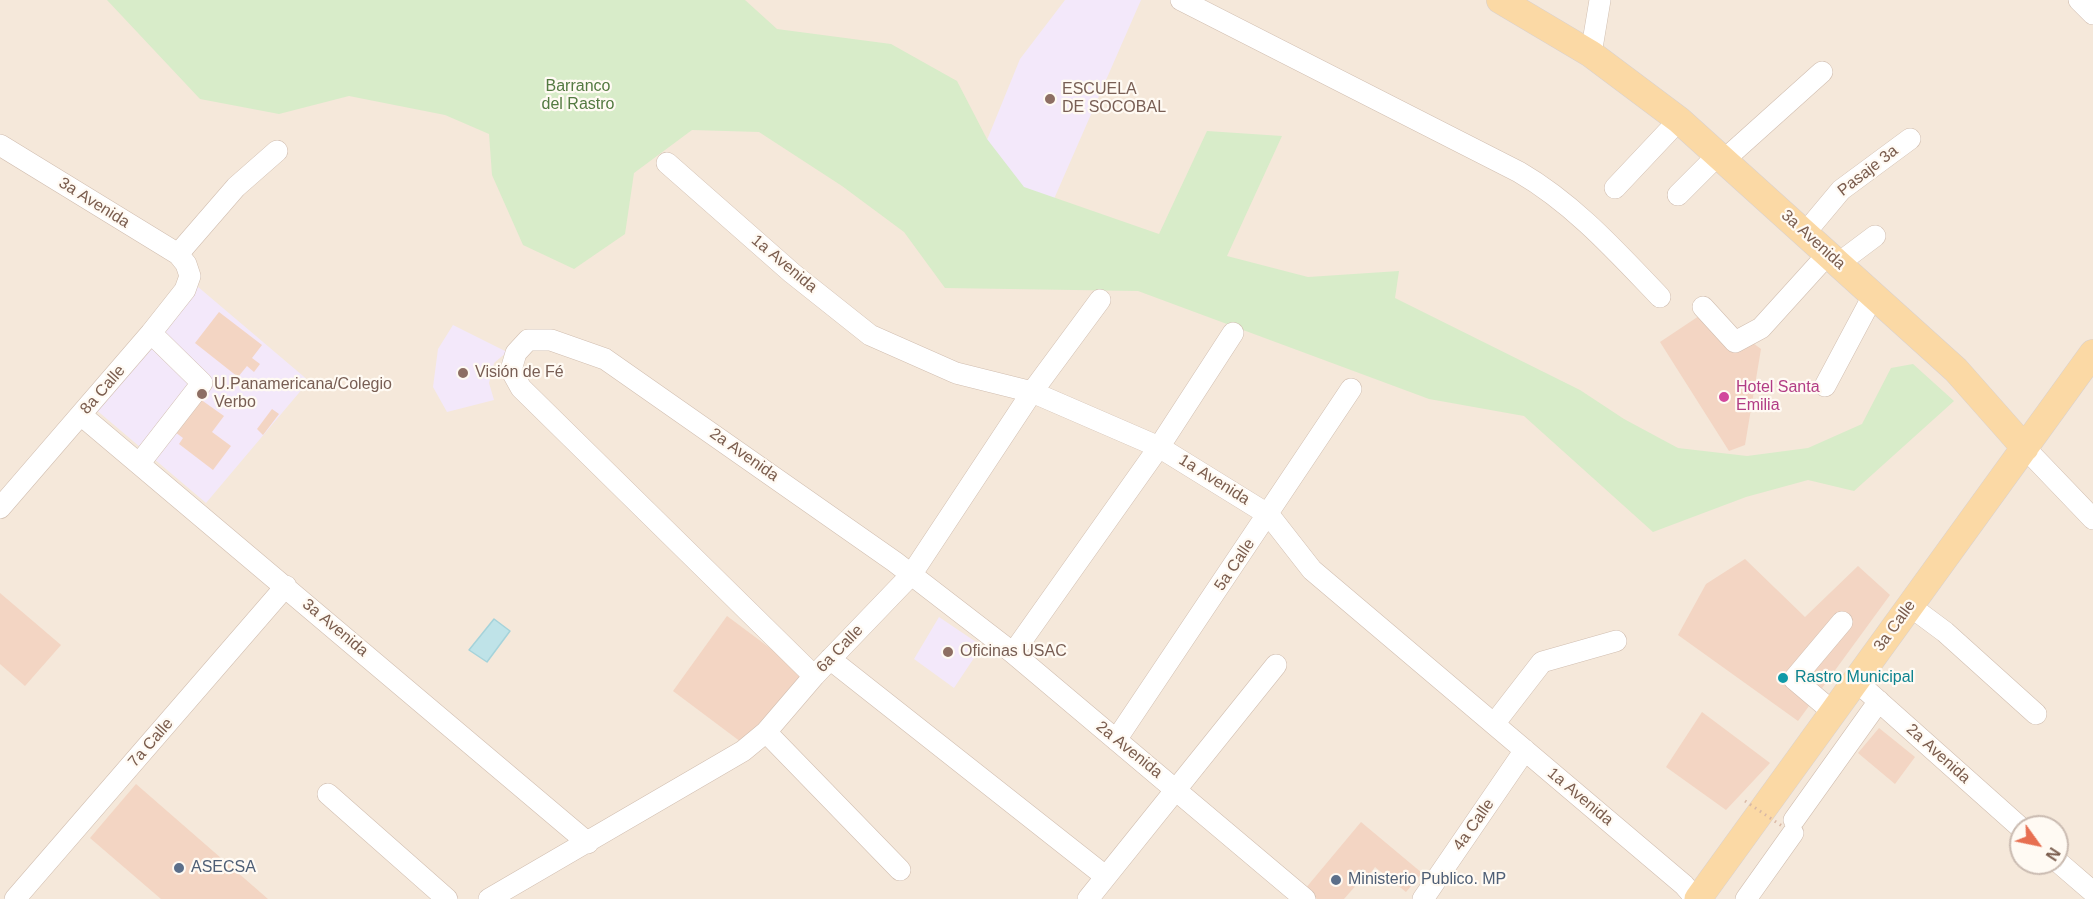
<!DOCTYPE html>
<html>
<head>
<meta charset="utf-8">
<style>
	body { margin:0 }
	#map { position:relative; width:2093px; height:899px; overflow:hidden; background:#fdf6ec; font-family:Helvetica,sans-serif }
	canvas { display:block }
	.north { position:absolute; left:2009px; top:815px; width:60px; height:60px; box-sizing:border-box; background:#fffaf3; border:2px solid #cabbb1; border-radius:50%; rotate:123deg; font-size:16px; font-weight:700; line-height:24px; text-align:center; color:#7a5c4d }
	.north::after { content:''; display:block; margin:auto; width:21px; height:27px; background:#e76f51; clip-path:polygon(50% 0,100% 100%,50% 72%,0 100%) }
</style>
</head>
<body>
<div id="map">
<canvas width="2093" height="899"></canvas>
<div class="north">N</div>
</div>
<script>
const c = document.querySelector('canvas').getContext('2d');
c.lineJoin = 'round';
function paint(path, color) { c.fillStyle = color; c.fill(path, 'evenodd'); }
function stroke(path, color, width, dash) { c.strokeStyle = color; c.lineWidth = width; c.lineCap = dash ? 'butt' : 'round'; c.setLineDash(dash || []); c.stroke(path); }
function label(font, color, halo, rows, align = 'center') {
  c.font = font + ' Helvetica,sans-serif'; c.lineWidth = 4.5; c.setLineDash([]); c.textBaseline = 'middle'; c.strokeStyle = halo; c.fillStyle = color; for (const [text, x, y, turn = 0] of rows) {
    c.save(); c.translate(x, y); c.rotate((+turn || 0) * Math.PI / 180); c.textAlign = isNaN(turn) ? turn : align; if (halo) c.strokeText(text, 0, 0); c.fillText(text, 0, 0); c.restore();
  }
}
paint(new Path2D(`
	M0,0H2093V899H0ZM2021,827H2057V863H2021Z`), '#f5e8da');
paint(new Path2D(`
	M1065,0H1141L1033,247L954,221L1020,59Z
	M197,286L309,381L206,503L94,408Z
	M453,325L507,352L494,363L489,383L494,400L447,412L433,387L438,349Z
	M939,617L982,646L954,688L914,659Z`), '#f3e8fa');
paint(new Path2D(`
	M107,0H745L777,29L891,44L957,81L987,139L1024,187L1159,234L1207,131L1282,136L1227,256L1308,277L1399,271L1395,298L1580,390L1624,419L1678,448L1747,456L1808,448L1862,424L1891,368L1913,364L1954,401L1854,491L1808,480L1746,497L1653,532L1524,416L1429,399L1138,291L945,288L904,232L842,186L759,132L692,130L634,173L625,234L574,269L523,245L492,175L489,134L445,115L349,96L279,114L200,99Z`), '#d8ecc9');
const water = new Path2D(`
	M494,619L510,631L487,662L469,650Z`);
paint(water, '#bfe3e8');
stroke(water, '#a5d3da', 1.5);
paint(new Path2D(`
	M1708,310L1761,349L1745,445L1729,451L1660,342Z
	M219,312L262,345L252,358L260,364L254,372L247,366L238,377L195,343Z
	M200,399L224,416L212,432L231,446L213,470L179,444L183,438L175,432Z
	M272,409L279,414L263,435L257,429Z
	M1745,559L1805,617L1858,566L1890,595L1798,721L1678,635L1706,584Z
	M0,593L61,645L25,686L0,664Z
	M727,616L806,675L741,742L673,691Z
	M1702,712L1770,763L1726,810L1666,767Z
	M1879,728L1915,757L1895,784L1858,753Z
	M136,784L268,899H161L90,838Z
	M1361,822L1422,873L1406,892L1375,867L1366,879L1357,871L1351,878L1358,883L1344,899H1317L1305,889Z`), '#f3d5c3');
const minor = new Path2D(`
	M1181,0L1519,172C1574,204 1616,251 1660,297
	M2079,0L2093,14
	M1591,54L1600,0
	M0,145L178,254L186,264L190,276L185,290L151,333L0,508
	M1724,160L1822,72
	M667,163L792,273L870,335L956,373L1032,392L1159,447L1269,515L1312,570L1684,885L1696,899
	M1615,188L1679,120
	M1678,195L1718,155
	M1805,233L1841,190L1910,139
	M178,254L236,187L277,151
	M1839,263L1875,236
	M1703,307L1735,342L1761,328L1828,254
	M1825,386L1874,294
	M81,415L588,843
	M2025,448L2093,519
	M139,464L202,383L151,333
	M1910,606L1945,632L2036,714
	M1013,653L1159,447L1233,333
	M830,659L1105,876
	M814,676L521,388L511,370L516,353L528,340H551L605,359L895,562L1013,653L1305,899
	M1856,681L2021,828
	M1833,712L1794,679L1842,622
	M1494,724L1542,662L1616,641
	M766,732L900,870
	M1116,740L1351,389
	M328,794L447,899
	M1794,820L1879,701
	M2057,861L2093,892
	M15,899L286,586
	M489,899L743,751L766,732L814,676L911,575L1032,392L1100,300
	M1088,899L1276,665
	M1423,899L1525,750
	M1746,899L1793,833`);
const major = new Path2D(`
	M1500,0L1591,54L1679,120L1956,370L2025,448
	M1698,899L2093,353`);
stroke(minor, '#d1beb0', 22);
stroke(major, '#dad1cd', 28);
stroke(minor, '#fff', 21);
stroke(major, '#fbd9a5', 27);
stroke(new Path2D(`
	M1745,801L1782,826`), '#d9b8a5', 3, [1.5, 4.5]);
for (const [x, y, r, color] of [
	[1050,99,6,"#8d6e63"],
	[463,373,6,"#8d6e63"],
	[202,394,6,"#8d6e63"],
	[1724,397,6,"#d1479c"],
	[948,652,6,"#8d6e63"],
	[1783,678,6,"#0f9aa8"],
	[179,868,6,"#5c6f8a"],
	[1336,880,6,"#5c6f8a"]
]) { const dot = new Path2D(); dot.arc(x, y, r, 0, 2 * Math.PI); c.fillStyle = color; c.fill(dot); stroke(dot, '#fffaf3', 2); }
label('16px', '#537a41', '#fffaf3', [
	["Barranco",578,87],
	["del Rastro",578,105]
]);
label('16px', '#785e54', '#fffaf3', [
	["ESCUELA",1062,90],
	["DE SOCOBAL",1062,108],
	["Visión de Fé",475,373],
	["U.Panamericana/Colegio",214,385],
	["Verbo",214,403],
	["Oficinas USAC",960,652]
], 'left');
label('16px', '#7a5c4d', '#fffaf3', [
	["Pasaje 3a",1868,171,-38],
	["3a Avenida",94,203,32],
	["3a Avenida",1813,240,42],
	["1a Avenida",784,264,40],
	["8a Calle",103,390,-49],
	["2a Avenida",744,455,35],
	["1a Avenida",1214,480,32],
	["5a Calle",1235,565,-56],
	["3a Calle",1895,626,-54],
	["3a Avenida",335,628,40],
	["6a Calle",840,649,-46],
	["7a Calle",151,743,-49],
	["2a Avenida",1129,750,39],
	["2a Avenida",1938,754,42],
	["1a Avenida",1580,797,40],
	["4a Calle",1474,825,-55]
]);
label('16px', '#b23c85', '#fffaf3', [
	["Hotel Santa",1736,388],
	["Emilia",1736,406]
], 'left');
label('16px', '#0d838f', '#fffaf3', [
	["Rastro Municipal",1795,678]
], 'left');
label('16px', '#4e5e75', '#fffaf3', [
	["ASECSA",191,868],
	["Ministerio Publico. MP",1348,880]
], 'left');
</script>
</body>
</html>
